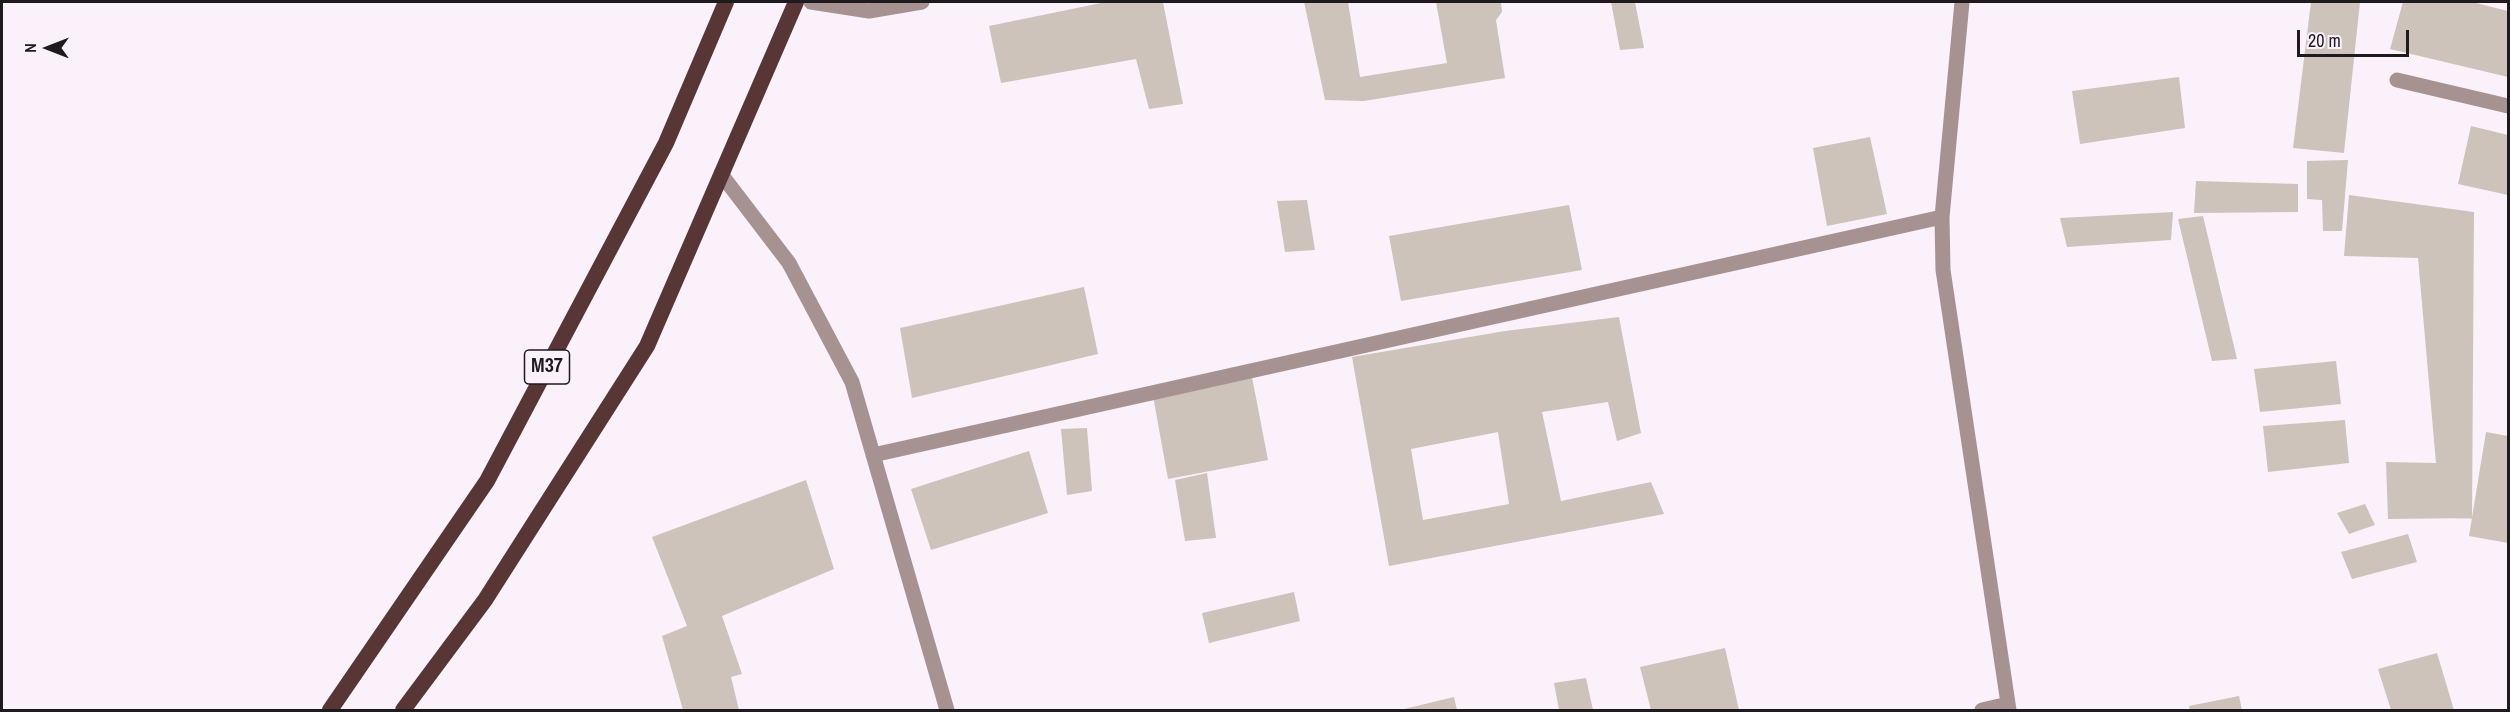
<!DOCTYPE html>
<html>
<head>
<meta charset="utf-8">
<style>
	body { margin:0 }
	#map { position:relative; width:2510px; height:712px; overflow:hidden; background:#fbf1fa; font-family:"Archivo Narrow",sans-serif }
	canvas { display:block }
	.frame { position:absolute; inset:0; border:3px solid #1e1b1e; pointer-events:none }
	.north { position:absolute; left:18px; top:18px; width:60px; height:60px; -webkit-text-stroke:4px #fbf1fa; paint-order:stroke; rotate:270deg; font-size:16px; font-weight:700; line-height:24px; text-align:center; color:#1e1b1e }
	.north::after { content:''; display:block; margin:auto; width:21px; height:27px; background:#1e1b1e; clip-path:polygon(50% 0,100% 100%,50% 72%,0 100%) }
	.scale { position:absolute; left:2297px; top:30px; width:112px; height:27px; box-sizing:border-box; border:3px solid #1e1b1e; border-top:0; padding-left:8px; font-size:18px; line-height:21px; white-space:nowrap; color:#1e1b1e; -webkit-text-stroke:4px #fbf1fa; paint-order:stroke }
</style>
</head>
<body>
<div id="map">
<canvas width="2510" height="712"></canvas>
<div class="frame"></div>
<div class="north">N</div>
<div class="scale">20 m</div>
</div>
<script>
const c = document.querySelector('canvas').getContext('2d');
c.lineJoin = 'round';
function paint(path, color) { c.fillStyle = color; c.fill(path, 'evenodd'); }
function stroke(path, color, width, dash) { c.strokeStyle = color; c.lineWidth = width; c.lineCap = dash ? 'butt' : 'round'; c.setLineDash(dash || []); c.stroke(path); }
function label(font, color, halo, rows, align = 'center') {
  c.font = font + ' "Archivo Narrow",sans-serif'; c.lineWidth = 5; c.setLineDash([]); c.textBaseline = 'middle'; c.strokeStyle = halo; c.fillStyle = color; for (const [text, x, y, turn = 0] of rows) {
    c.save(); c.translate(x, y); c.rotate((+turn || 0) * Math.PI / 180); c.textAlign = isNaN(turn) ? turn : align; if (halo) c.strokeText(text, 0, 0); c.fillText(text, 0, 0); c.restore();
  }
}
paint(new Path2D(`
	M1106,2H1163L1183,104L1149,109L1136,59L1001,83L989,26Z
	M1304,2H1348L1360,77L1447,63L1436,2H1501L1502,12L1496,20L1505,78L1364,101L1325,100Z
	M1611,2H1635L1644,48L1620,50Z
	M2311,2H2360L2344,153L2293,148Z
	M2403,2H2472L2508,11V77L2390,49Z
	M2179,77L2185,128L2080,144L2072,91Z
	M2471,126L2508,135V195L2458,184Z
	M1870,137L1887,214L1827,226L1813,148Z
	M2348,160L2342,231H2323L2322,200L2307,199V161Z
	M2196,181L2298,184V212L2194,213Z
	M2349,195L2474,212L2472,518L2388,519L2386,462L2436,463L2418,258L2344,256Z
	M1307,200L1315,250L1285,252L1277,201Z
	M1569,205L1582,270L1401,301L1389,236Z
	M2173,212L2171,240L2067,247L2060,218Z
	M2203,216L2237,359L2212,361L2178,219Z
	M1084,287L1098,354L912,398L900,328Z
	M1619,317L1641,433L1617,441L1608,402L1542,412L1561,501L1651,482L1664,514L1389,566L1352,357L1505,331ZM1498,432L1509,504L1423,520L1411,449Z
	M2336,361L2341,404L2260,412L2254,369Z
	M1252,377L1268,460L1168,479L1153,396Z
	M2345,420L2349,463L2268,472L2263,426Z
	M1087,428L1092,491L1067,495L1061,429Z
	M2486,432L2508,436V543L2469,536Z
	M1029,451L1048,513L931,550L911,489Z
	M1207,473L1216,538L1185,541L1175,480Z
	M806,480L834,569L722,616L742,674L731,677L739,710H683L662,636L687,626L652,537Z
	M2365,504L2375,525L2349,534L2337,513Z
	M2408,534L2417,562L2352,579L2341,552Z
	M1294,592L1300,621L1209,643L1202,613Z
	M1725,648L1739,710H1651L1640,667Z
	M2437,653L2454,710H2391L2378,669Z
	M1586,678L1593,710H1559L1554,683Z
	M2239,696L2242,710H2190L2189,706Z
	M1454,697L1457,710H1400Z`), '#cdc3bb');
stroke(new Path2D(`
	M811,2L869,11L922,2
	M1962,2L1942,217L1943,270L2009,710
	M2397,80L2508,106
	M721,174L789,263L852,382L947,710
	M873,455L1942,217
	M1982,710L2008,704`), '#a79292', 15);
stroke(new Path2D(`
	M330,710L487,481L666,143L726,2
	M403,710L485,600L647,346L796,2`), '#593636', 16);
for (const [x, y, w] of [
	[547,367,45]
]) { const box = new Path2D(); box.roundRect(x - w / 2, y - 17, w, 34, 4.5); c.fillStyle = '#fbf1fa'; c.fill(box); stroke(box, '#1e1b1e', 1.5); }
label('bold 20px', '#1e1b1e', null, [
	["M37",547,367]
]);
</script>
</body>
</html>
